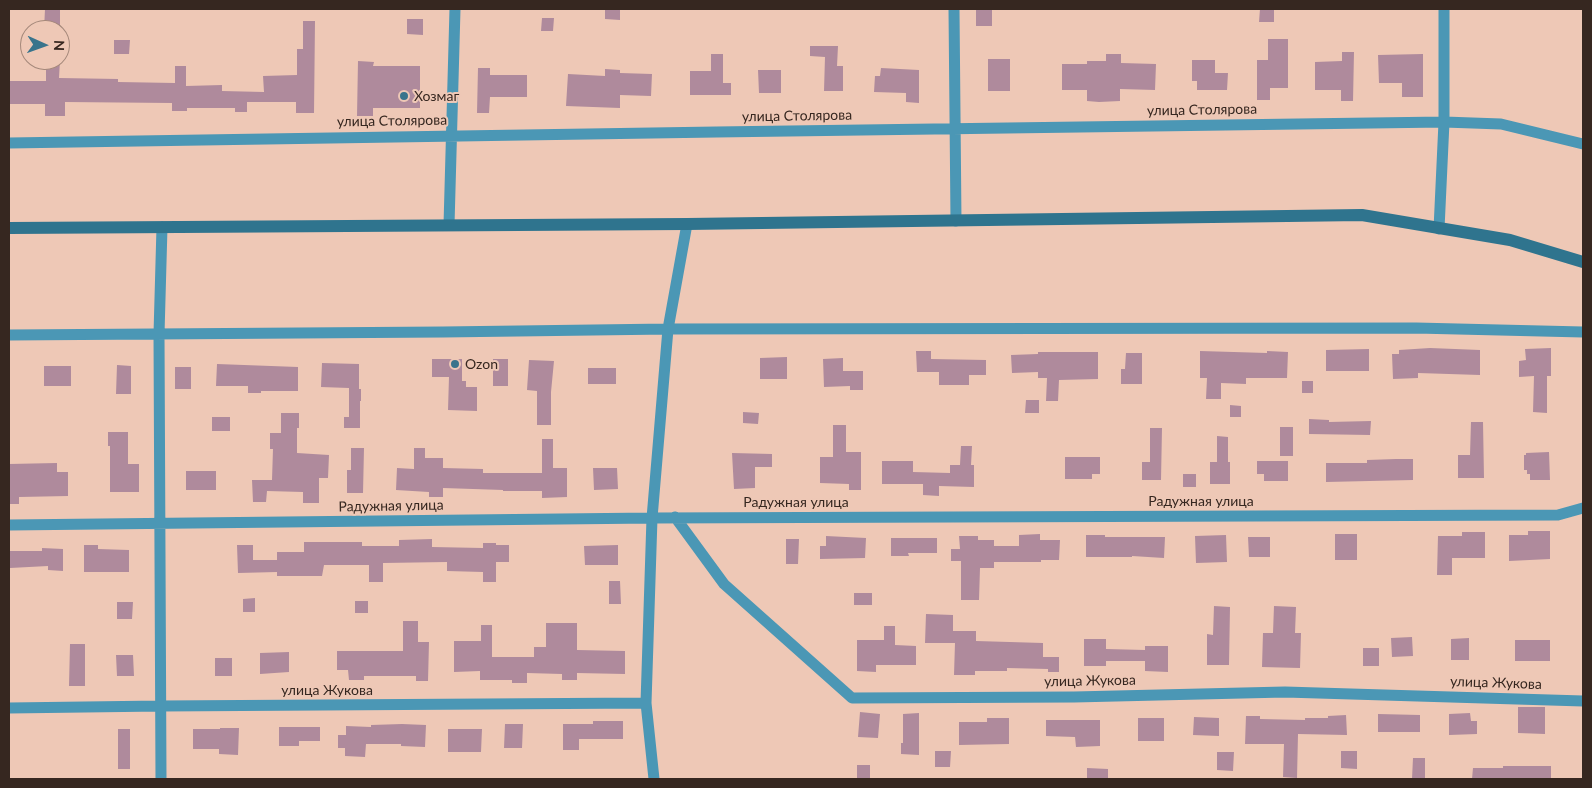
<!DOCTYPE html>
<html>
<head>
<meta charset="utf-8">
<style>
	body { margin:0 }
	#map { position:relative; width:1592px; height:788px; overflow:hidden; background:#eec8b6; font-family:Lato,sans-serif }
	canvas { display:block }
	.frame { position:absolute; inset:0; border:10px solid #362720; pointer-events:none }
	.north { position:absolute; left:20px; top:20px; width:50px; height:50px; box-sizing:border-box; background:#eec8b6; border:1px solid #a4887a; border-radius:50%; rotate:92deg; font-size:14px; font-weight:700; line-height:20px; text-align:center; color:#362720 }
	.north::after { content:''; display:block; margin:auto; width:18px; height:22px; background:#39748c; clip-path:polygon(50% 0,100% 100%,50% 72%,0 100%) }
</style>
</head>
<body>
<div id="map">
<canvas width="1592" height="788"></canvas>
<div class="frame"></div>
<div class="north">N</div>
</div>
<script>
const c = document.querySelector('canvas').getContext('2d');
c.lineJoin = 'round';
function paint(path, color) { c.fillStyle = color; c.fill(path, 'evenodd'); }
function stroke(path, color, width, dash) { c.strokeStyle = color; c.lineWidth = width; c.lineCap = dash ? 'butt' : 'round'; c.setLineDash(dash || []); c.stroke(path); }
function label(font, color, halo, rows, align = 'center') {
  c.font = font + ' Lato,sans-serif'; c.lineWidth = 4; c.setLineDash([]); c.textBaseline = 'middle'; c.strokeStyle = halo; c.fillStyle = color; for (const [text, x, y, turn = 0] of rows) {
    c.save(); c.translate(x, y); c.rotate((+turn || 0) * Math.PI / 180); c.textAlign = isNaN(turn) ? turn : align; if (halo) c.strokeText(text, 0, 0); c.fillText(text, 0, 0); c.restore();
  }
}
paint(new Path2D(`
	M45,9H60V30H44Z
	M605,9H620V20L605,19Z
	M976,9H992V26H976Z
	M1260,9H1274V22H1259Z
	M542,18H554L553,31H541Z
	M407,19H423V35L407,34Z
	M303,21H315L314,113H296V102H247V112H235V108H187V111H172V103L65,102V116H45V104H9V81H46V60H60L59,78L118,79V82L175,83V66H186V86L222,85V91L264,92L263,76L297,75V49H303Z
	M1268,39H1288V88H1270V100H1257V60H1268Z
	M114,40H130L129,54H114Z
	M810,46H838L837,66H843V91H824L825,57L810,56Z
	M1342,52H1354L1353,101H1341V90H1315V62L1342,61Z
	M711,54H723V83H731V95H690V71H711Z
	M1106,54H1121V63L1156,64L1155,90L1120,89V101L1099,102L1087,101V90H1062V64H1087V61H1106Z
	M1423,54V97H1402V83H1379L1378,55Z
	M988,59H1010V91H988Z
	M1192,60H1215V73H1228L1227,90H1197V81H1192Z
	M358,61L374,62L373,66H420V108H373V116H357Z
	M478,68H490V75H527V97H490L489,113H477Z
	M881,68L919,70V103L906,102V93L874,92L875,76H880Z
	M605,69L620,70V73L652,74L651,96L620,95V108L566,106L568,74L605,76Z
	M758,70H781V93H759Z
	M1430,348L1480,350V375L1418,373V378L1393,379L1392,354H1399V350Z
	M1551,348V376H1547V413L1533,412L1534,376L1519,377V361L1526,360L1525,349Z
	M1369,349V371H1326V350Z
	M916,351H931V359L986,360V375H969V385H939V372H917Z
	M1200,351L1267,353V351L1288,352L1287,378H1246V384L1221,383V399H1206L1207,378H1200Z
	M1038,352H1098V379L1059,380L1058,401H1046L1047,378H1038V372L1012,373L1011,355L1038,354Z
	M1126,353H1142V384H1121V369H1125Z
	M787,357V379H760V358Z
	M843,358V371H863V390H850V386L824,387L823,359Z
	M432,359H462V381H466V387H477V411L448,410L449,377H432Z
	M493,359H508V386H493Z
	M529,360L554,361L551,392V425H537V391L527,390Z
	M322,363L359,364V389H361V401H360V428H344V417H349V388L321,387Z
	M217,364L298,367V391H261V393H248V386H216Z
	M117,365L131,366V394H116Z
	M44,366H71V386H44Z
	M175,367H191V389H175Z
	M588,368H616V384H588Z
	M1302,381H1313V393H1302Z
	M1026,400H1039V413H1025Z
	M1230,405L1241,406V417H1230Z
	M743,412L759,413L758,424L743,423Z
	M281,413H299V428H297V453L329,455L328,478H319V503H303V492L267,491L266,502H253L252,480H272L273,449H270V433H281Z
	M212,417H230V431H212Z
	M1309,419L1329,420V422L1371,421L1370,435L1309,434Z
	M1471,422H1483L1484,478H1458V455H1470Z
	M833,425H846V452H861V490H849V484L820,483V457H833Z
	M1280,427H1293V456H1280Z
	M1150,428H1162L1161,480H1142V462H1150Z
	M108,432H128V464H139V492H110V446H108Z
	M1217,436L1228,437V462H1230V484H1210V462H1217Z
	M542,439H553V468H567V497L542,498V491H503V490L443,488V497H429V492L396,490L397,468L414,469V448H425V458H443V468L483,469V473H542Z
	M961,446H972L971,465H974V487L939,486V496L923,495V484H882V461H913V472L950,473V465H960Z
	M351,448H364L363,493H347V470H351Z
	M1549,452L1550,480H1530V474H1527V470H1524V455H1526V453Z
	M732,453L772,454V467H755V488L734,489Z
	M1065,457H1100V474H1092V479H1065Z
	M1396,459H1413V480L1326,482V463H1367V460Z
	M1257,461H1288V481H1264V474H1257Z
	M57,463V472H68V496L19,497V504H9V464Z
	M593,468H617L618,489L594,490Z
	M186,471H216V490H186Z
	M1183,474H1196V487H1183Z
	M1528,531H1550V559L1509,561V535H1528Z
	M1462,532H1485V558H1452V575H1437L1438,536H1462Z
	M1040,534V540H1060L1059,560H1041V562H994V568H980L979,600H961V561H951V549H960L959,536H978V540H994V546H1019V535Z
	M1335,534H1357V560H1335Z
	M1086,535H1105V537H1165L1164,558L1132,556V557H1086Z
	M1226,535L1227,562L1196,563L1195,536Z
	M826,536L866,538L865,558L820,559V546H826Z
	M1248,537H1270V557H1249Z
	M891,538H937V553H908L909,556H891Z
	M432,539V547L483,548V543H496V545H509V562H496V582H483V572L447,571V562L383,563V582H369V565H324L322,576H277V572L238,573L237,545H253V560H277V552H304V542H362V546H399V540Z
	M786,539H799L798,564H786Z
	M84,545H98V549L129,550V572H84Z
	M618,545V565H585L584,546Z
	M42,548L63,549V571L48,570V566L10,568V551H42Z
	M609,581H620L621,604H609Z
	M854,593H872V605H854Z
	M255,598V612H243V599Z
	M355,601H368V613H355Z
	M117,602H133L132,619H117Z
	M1214,606L1230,607L1229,665H1207V634L1213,635Z
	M1274,606L1296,607L1295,633H1301L1300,668L1262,667L1263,633H1273Z
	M926,614L953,615V631H976V641L1043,643V657H1059V672H1048V669L1007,668V671H975V675H954L955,643H925Z
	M403,621H418V642H429L428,681H416V676H364V680H349L348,670H337V651H403Z
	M546,623H577V650L625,651V674L577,673V680H562V674L527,673V683H512V680H480V671L454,672V641H481V625H492V657H534V647H546Z
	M884,626H895V645L916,646V665H876V672L857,671V640H884Z
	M1412,637L1413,656L1392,657L1391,638Z
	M1469,638V660H1451V639Z
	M1084,639H1106V649L1145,650V646H1168V672L1145,671V661H1106V666H1084Z
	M1515,640H1550V661H1515Z
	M70,644H85V686H69Z
	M1363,648H1379V666H1363Z
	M289,652V672L260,674V653Z
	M116,655H133L134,676H117Z
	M215,658H232V676H215Z
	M1518,707H1545V734L1518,733Z
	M860,712L880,714L878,738L858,737Z
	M919,713V755L901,754V743H903V714Z
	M1470,713L1471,721H1477V734L1449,735V714Z
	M1378,714L1420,715V732H1378Z
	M1346,715L1347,735L1298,734L1297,778L1283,777L1284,744H1245L1246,716H1260V719L1305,720V718H1328V716Z
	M1194,717L1219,718V736L1193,735Z
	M987,718H1009V744L959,745V722H987Z
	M1138,718H1164V741H1138Z
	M1046,720H1100V746L1076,747L1075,737L1046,736Z
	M593,721H623V739H579V750H563V724H593Z
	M402,724L426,725L425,747L401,746V744H366L365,757L345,756V748H338V735H346V726L371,727V725Z
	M505,724H523L522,748H504Z
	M279,727H320V741H299V746H279Z
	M220,728H239L238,755L219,754V749H193V729H220Z
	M118,729H130V769H118Z
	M448,729H482L481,752H448Z
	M935,751H951L950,767H935Z
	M1341,751H1357V769L1341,768Z
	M1217,752H1234L1233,771L1217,770Z
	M1413,758H1425V779H1412Z
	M857,765H870V778H857Z
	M1503,766H1551V779H1472L1473,768H1503Z
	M1087,768L1108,769V779H1087Z`), '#af8a9c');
stroke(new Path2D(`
	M954,9L956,221
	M9,143C487,134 966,129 1444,122L1501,124L1583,144
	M449,225L455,9
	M1439,229L1444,122V9
	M9,335L443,332L668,329L1416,328L1583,332
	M675,517L724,584L852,698L1074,697L1285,692L1583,701
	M9,525L652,518L1558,515L1583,508
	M9,708L161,706L646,703
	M161,779L159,334L162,227
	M654,779L646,703L652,518L668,329L687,224`), '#4b97b5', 11);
stroke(new Path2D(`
	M9,228L687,224L1362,215L1510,240L1583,262`), '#2f748e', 12);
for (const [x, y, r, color] of [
	[404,96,5,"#39748c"],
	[455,364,5,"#39748c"]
]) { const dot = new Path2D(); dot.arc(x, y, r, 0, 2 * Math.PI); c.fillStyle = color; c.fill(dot); stroke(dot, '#eec8b6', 2); }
label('14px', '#362720', '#eec8b6', [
	["Хозмаг",414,96],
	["Ozon",465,364]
], 'left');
label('14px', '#362720', '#eec8b6', [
	["улица Столярова",1202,110,-1],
	["улица Столярова",797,116,-1],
	["улица Столярова",392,121,-1],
	["Радужная улица",1201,501],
	["Радужная улица",796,502],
	["Радужная улица",391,506,-1],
	["улица Жукова",1090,681,-1],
	["улица Жукова",1496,683,2],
	["улица Жукова",327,690]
]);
</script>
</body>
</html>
